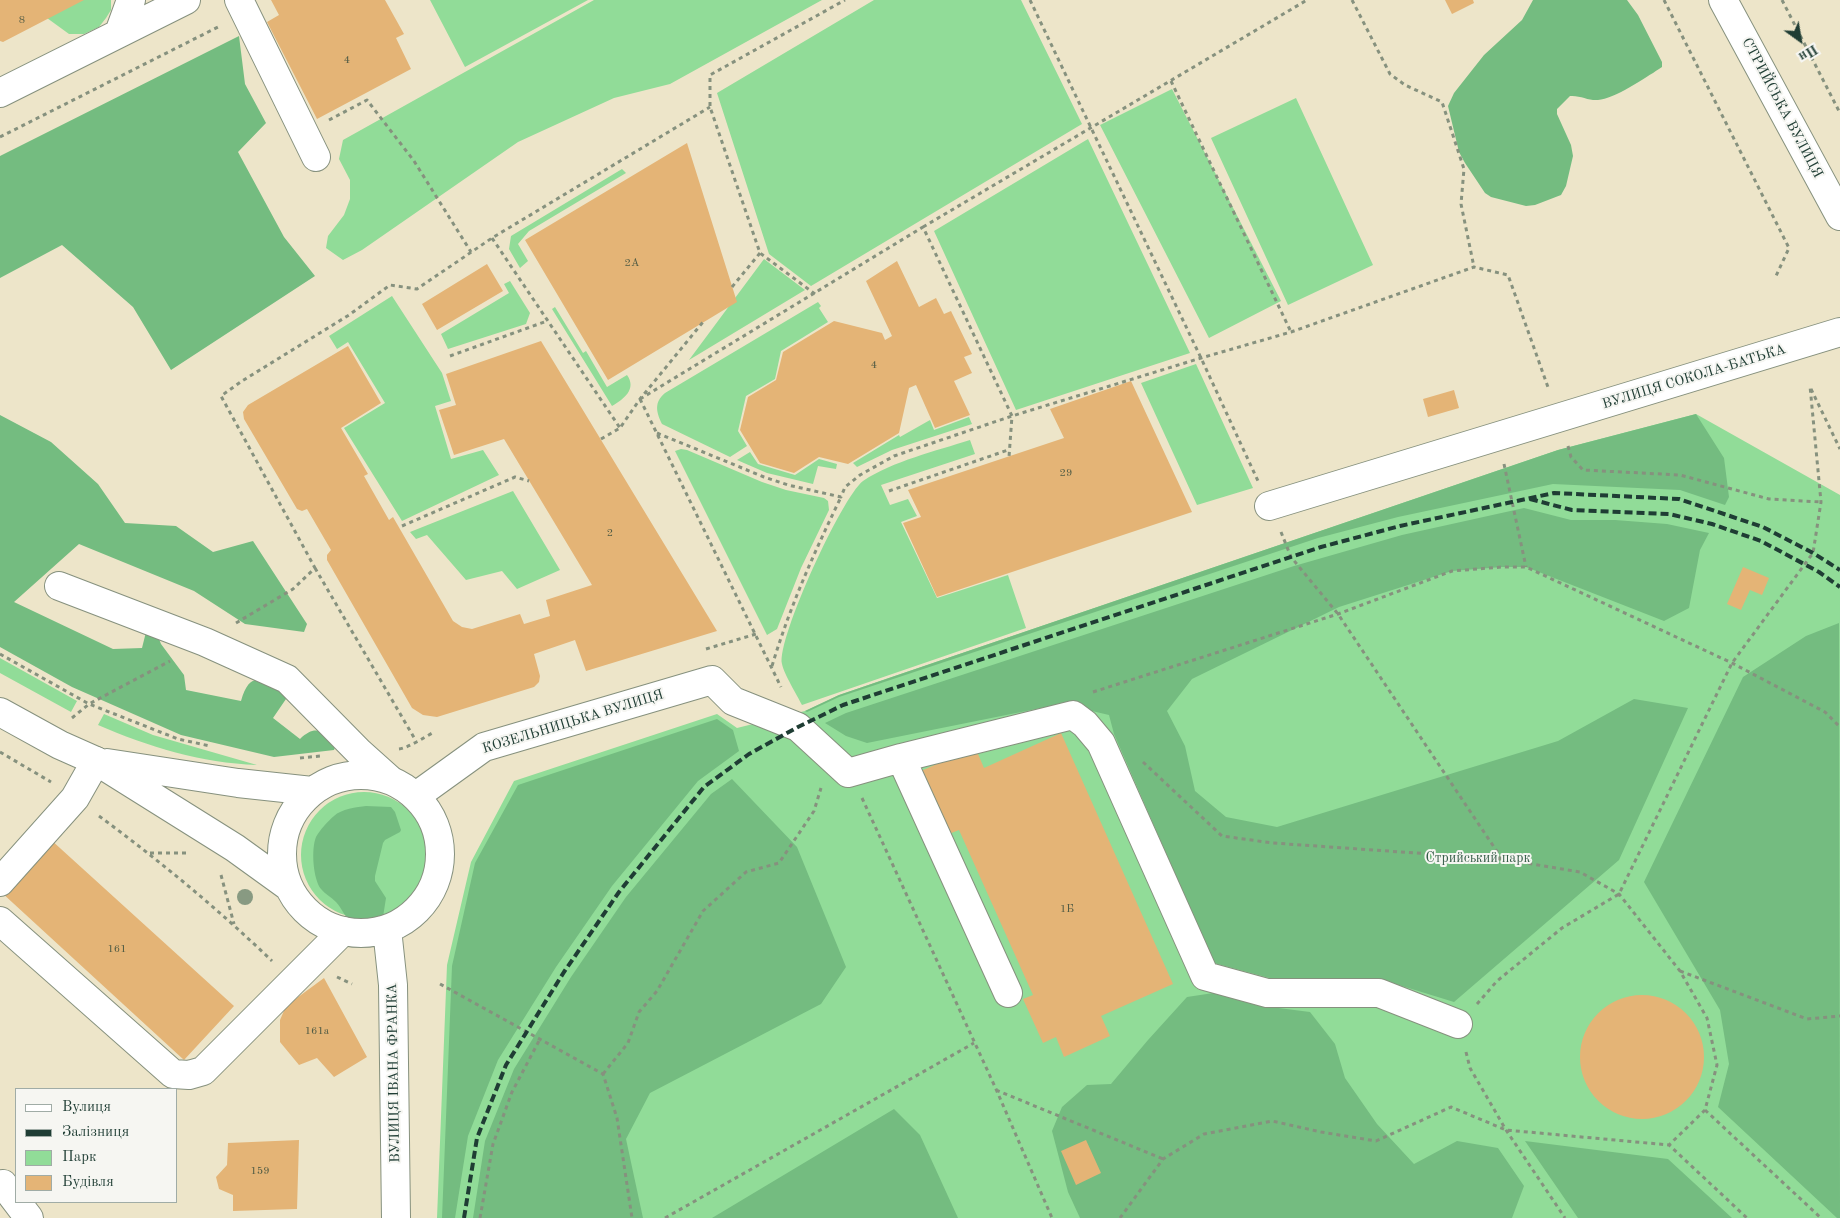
<!DOCTYPE html>
<html>
<head>
<meta charset="utf-8">
<style>
	body { margin:0 }
	#map { position:relative; width:1840px; height:1218px; overflow:hidden; background:#ede5c9; font-family:"Old Standard TT",serif }
	canvas { display:block }
	.legend { position:absolute; left:15px; top:1088px; width:162px; height:115px; box-sizing:border-box; background:#f6f6f2; border:1px solid #a0aca6; margin:0; padding:6px 9px; list-style:none; font-size:15px; color:#1f3d34 }
	.legend li { display:flex; align-items:center; gap:10px; height:25px }
	.legend b { width:25px; border:1px solid #a0aca6 }
	.north { position:absolute; left:1775px; top:15px; width:50px; height:50px; -webkit-text-stroke:4px #f6f6f2; paint-order:stroke; rotate:148deg; font-size:14px; font-weight:700; line-height:20px; text-align:center; color:#1f3d34 }
	.north::after { content:''; display:block; margin:auto; width:18px; height:22px; background:#1f3d34; clip-path:polygon(50% 0,100% 100%,50% 72%,0 100%) }
</style>
</head>
<body>
<div id="map">
<canvas width="1840" height="1218"></canvas>
<ul class="legend">
<li><b style="height:6px;background:#fff"></b>Вулиця</li>
<li><b style="height:6px;background:#1f3d34"></b>Залізниця</li>
<li><b style="height:14px;background:#91dc98"></b>Парк</li>
<li><b style="height:14px;background:#e4b476"></b>Будівля</li>
</ul>
<div class="north">Пн</div>
</div>
<script>
const c = document.querySelector('canvas').getContext('2d');
c.lineJoin = 'round';
function paint(path, color) { c.fillStyle = color; c.fill(path, 'evenodd'); }
function stroke(path, color, width, dash) { c.strokeStyle = color; c.lineWidth = width; c.lineCap = dash ? 'butt' : 'round'; c.setLineDash(dash || []); c.stroke(path); }
function label(font, color, halo, rows, align = 'center') {
  c.font = font + ' "Old Standard TT",serif'; c.lineWidth = 4; c.setLineDash([]); c.textBaseline = 'middle'; c.strokeStyle = halo; c.fillStyle = color; for (const [text, x, y, turn = 0] of rows) {
    c.save(); c.translate(x, y); c.rotate((+turn || 0) * Math.PI / 180); c.textAlign = isNaN(turn) ? turn : align; if (halo) c.strokeText(text, 0, 0); c.fillText(text, 0, 0); c.restore();
  }
}
paint(new Path2D(`
	M0,0H111V10L106,18L99,27L84,34H69L47,18Z
	M430,0H588L465,67Z
	M594,0H822L670,84L614,98L518,142L362,250L343,260L326,248L328,236L344,215L350,199V180L339,159L343,140Z
	M874,0H1021L1082,124L811,286L769,254L717,93Z
	M1172,89L1281,301L1209,338L1100,125Z
	M1296,98L1373,265L1288,305L1211,138Z
	M1088,139L1190,353L1016,410L934,231Z
	M622,169L626,173L529,231L518,244L528,261L520,268L509,249L511,236Z
	M764,259L805,290L689,360Z
	M510,281L530,313L526,324L448,349L441,334L509,293L504,284Z
	M392,296L442,373L451,401L435,406L451,459L483,450L499,475L402,521L344,428L385,403L348,342L337,349L329,336Z
	M818,302L821,306L819,308L828,322L781,351L775,379L746,396L738,431L747,446L730,457L662,424C656,412 654,402 665,393Z
	M555,307L583,353L586,351L607,387L627,375C637,389 624,399 612,406L552,309Z
	M1196,364L1253,488L1197,505L1141,383Z
	M1696,414L1840,495V1218H437L447,965L471,862L514,781L717,714L737,728L805,711L839,695L1558,450Z
	M969,417L972,424L892,450L857,467L853,463L899,435L900,437L930,420L934,430Z
	M970,440L975,454L881,485L890,505L908,499L917,516L901,522L937,598L1008,575L1026,628L802,705C797,695 784,674 782,664C777,638 842,497 863,481C893,461 936,451 970,440Z
	M681,449L687,450L762,482L786,490L824,498L828,501L829,510L801,568L777,629L767,635L675,451Z
	M750,452L758,464L795,475L819,459L837,464L836,469L818,466L813,484L767,473L737,460Z
	M513,491L560,570L517,589L502,571L466,580L427,535L416,539L410,532Z
	M0,658L77,701L71,712L0,673Z
	M104,714L153,735L257,765C201,763 149,747 98,725Z
	M301 855a63 63 0 1 1 126 0a63 63 0 1 1-126 0Z`), '#91dc98');
paint(new Path2D(`
	M1533,0H1627L1638,15L1662,62V67L1659,69C1645,78 1614,99 1598,100C1589,101 1580,95 1570,96L1557,109V114L1571,145L1573,156L1566,186L1561,195L1535,205L1526,206L1491,197L1485,193L1465,163L1459,152L1448,106L1454,93L1484,55L1522,20Z
	M239,36L245,84L266,123L238,152L284,237L315,276L171,370L133,307L62,245L0,278V156Z
	M1696,414L1724,458L1729,497L1725,505L1680,490L1553,484L1398,517L1318,538L839,697L807,712L805,711L839,695L1558,450Z
	M0,415L51,442L98,484L125,523L176,526L213,552L253,541L307,624L304,632L245,624L194,591L79,544L14,602L113,649L142,648L146,632L159,639L161,644L184,675L186,690L241,701C250,670 261,680 284,690L286,699L273,718L300,739C316,724 323,731 336,745L334,750L274,757L181,735L72,687L0,647Z
	M1524,508L1571,520H1615L1667,524L1709,533L1700,550L1689,608L1664,621L1526,567H1502L1452,571L1339,607L1192,679L1167,711L1185,746L1195,791L1226,817L1277,827L1558,741L1634,699L1688,708L1619,860L1454,1002L1376,978L1277,980L1214,963L1114,734L1109,715L1075,707H1046L867,743L846,736L825,723L846,713L1294,566L1402,535Z
	M1839,623L1840,1218H1837L1718,1107L1729,1064L1720,1010L1644,882L1743,677L1806,636Z
	M717,719L733,730L739,751L698,781L612,886L556,967L498,1060L468,1136L455,1218H442L452,966L475,863L518,785Z
	M732,779L797,847L846,967L821,1004L650,1093L626,1139L643,1218H473L485,1141L514,1069L571,977L626,897L711,794Z
	M366,806L391,807L395,812L401,830L400,832L385,840L383,843L375,876V881L386,898L383,917L377,920L353,922C345,919 342,908 336,902C331,897 325,894 321,889C313,879 311,849 316,837C320,830 328,821 334,816C341,809 357,807 366,806Z
	M1220,992L1255,1005L1310,1012L1335,1044L1345,1078L1377,1124L1414,1164L1457,1141L1498,1148L1524,1186L1512,1218H1080L1068,1192L1052,1131L1062,1107L1087,1085L1111,1084L1148,1040L1187,997Z
	M894,1109L920,1135L958,1218H712Z
	M1525,1141L1668,1159L1732,1218H1578Z`), '#74bc80');
paint(new Path2D(`
	M0,0H84L3,42L0,41Z
	M271,0H385L404,34L396,38L411,69L317,119L267,22L279,15Z
	M1445,0H1473L1474,3L1452,14Z
	M687,143L737,302L608,380L525,240Z
	M897,261L919,307L936,298L944,314L951,311L972,354L964,357L972,373L954,381L970,415L935,428L916,385L909,388L899,433L848,464L819,457L794,473L760,463L740,430L748,397L776,380L783,352L834,321L882,333L885,340L892,336L866,281Z
	M487,264L503,291L437,330L422,304Z
	M541,341L717,631L586,671L575,640L534,654L540,676L539,682L534,687L437,717L423,715L412,708L327,560V555L331,550L307,509L302,511L297,509L244,419L243,412L248,405L348,346L381,403L341,428L368,474L364,476L389,520L393,517L453,621L462,627L472,629L520,614L524,624L550,616L546,600L592,585L504,439L454,455L439,410L456,405L446,374Z
	M1131,381L1192,512L937,597L903,523L921,517L908,490L1064,438L1050,409Z
	M1454,390L1459,408L1428,417L1423,399Z
	M1743,567L1769,578L1762,595L1750,590L1741,610L1727,604Z
	M1061,733L1173,984L1101,1016L1110,1036L1064,1057L1056,1037L1043,1043L1023,999L1033,995L959,830L949,834L921,771L975,747L984,768Z
	M50,839L234,1006L184,1060L1,892Z
	M324,978L367,1057L334,1077L317,1058L299,1065L280,1042V1020L286,1006Z
	M1580 1057a62 62 0 1 1 124 0a62 62 0 1 1-124 0Z
	M299,1140L297,1209L233,1211V1195L219,1189L216,1177L227,1165L228,1143Z
	M1086,1140L1101,1173L1076,1185L1061,1151Z`), '#e4b476');
const minor = new Path2D(`
	M239,0L316,157
	M119,33L131,0
	M0,93L186,0
	M1269,506L1840,332
	M59,586L205,642L287,679L360,753L389,779
	M901,758L1008,993
	M416,796L484,747L712,680L733,701L798,727L848,773L901,758L1073,715L1085,724L1101,743L1205,976L1267,993H1379L1458,1024
	M0,882L75,798L96,761
	M0,921L173,1074L189,1075L203,1071L343,931
	M3,1184L29,1218`);
const major = new Path2D(`
	M1723,0L1840,216
	M0,712L60,745L96,761L235,848L289,887
	M107,763L238,783L312,791
	M282 854a79 79 0 1 1 158 0a79 79 0 1 1-158 0Z
	M387,929L393,985L396,1218`);
stroke(minor, '#86917e', 30);
stroke(major, '#86917e', 30);
stroke(new Path2D(`
	M1030,0L1201,358L1258,481
	M1352,0L1390,74L1405,85L1442,102L1464,169L1461,204L1474,267
	M1664,0L1789,248L1776,276
	M1782,0L1840,113
	M1171,81L1291,332
	M329,120L367,100L414,161L471,252
	M0,137L220,26
	M923,227L1307,0
	M492,238L620,428
	M732,287L760,253
	M815,294L760,253L710,107V75L845,0
	M450,356L547,321
	M1811,389L1840,449
	M640,399L781,687
	M640,399L923,227L1012,416L1009,457
	M657,433L764,477L788,485L841,497L845,487L860,475L894,456L1012,416L1201,358L1291,332L1474,267L1508,275L1549,390
	M601,439L620,428L640,399L703,322
	M1568,446L1571,457L1583,470L1680,475L1769,499L1821,502
	M1504,464L1526,567
	M889,491L1008,450
	M402,526L515,477L529,481
	M1281,532L1291,557L1338,614L1502,859
	M315,568L416,741
	M236,623L293,589L315,568L221,396L242,381L349,315L390,285L417,289L492,238L710,107
	M706,649L756,634
	M0,654L89,704L178,739L210,746
	M772,666C790,606 814,553 841,497
	M1093,692L1338,614L1452,571L1502,567H1526L1732,663L1825,712L1840,727
	M72,718L89,704L170,661
	M399,749C408,748 425,737 434,732
	M0,752L51,782
	M300,758L321,756
	M1143,762L1222,836L1273,843L1502,859L1580,872L1619,894L1680,971L1707,1018L1717,1065L1705,1110L1669,1145
	M862,798L996,1089L1052,1218
	M99,816C160,861 218,909 272,961
	M150,853H186
	M221,875L234,924
	M1680,971L1807,1019L1840,1016
	M337,977L352,984
	M440,984L603,1074L617,1118L632,1218
	M1477,1004L1497,981L1562,928L1619,894L1732,663L1813,553L1821,502L1810,386
	M1466,1052L1470,1068L1506,1130L1565,1218
	M603,1074L628,1043L639,1012L657,991L703,911L746,872L779,863L814,811L821,788
	M996,1090L1163,1159
	M1705,1110L1821,1218
	M480,1218L493,1144L512,1092L540,1039
	M665,1218L974,1043
	M1120,1218L1163,1159L1204,1134L1272,1121L1321,1132L1376,1141L1451,1107L1506,1130L1669,1145L1747,1218`), '#86917e', 3, [4, 4]);
stroke(minor, '#fff', 28);
stroke(major, '#fff', 28);
stroke(new Path2D(`
	M1530,499L1572,510L1669,514L1712,524L1761,541L1819,572L1840,587
	M464,1218L477,1138L506,1065L564,972L619,892L704,787L749,754L798,727L843,705L1321,547L1400,526L1554,493L1679,499L1763,527L1813,553L1840,570`), '#1f3d34', 4, [8, 4]);
c.fillStyle = '#889a82';
for (const [x, y] of [
	[245,897]
]) { c.beginPath(); c.arc(x, y, 8, 0, 2 * Math.PI); c.fill(); }
label('11px', '#505b44', null, [
	["8",22,20],
	["4",347,60],
	["2А",632,263],
	["4",874,365],
	["29",1066,473],
	["2",610,533],
	["1Б",1067,909],
	["161",117,949],
	["161а",317,1031],
	["159",260,1171]
]);
label('14px', '#1f3d34', '#f6f6f2', [
	["СТРИЙСЬКА ВУЛИЦЯ",1782,108,62],
	["ВУЛИЦЯ СОКОЛА-БАТЬКА",1694,377,-17],
	["КОЗЕЛЬНИЦЬКА ВУЛИЦЯ",573,722,-17],
	["ВУЛИЦЯ ІВАНА ФРАНКА",394,1073,-91]
]);
label('14px', '#365d48', '#f6f6f2', [
	["Стрийський парк",1478,858]
]);
</script>
</body>
</html>
